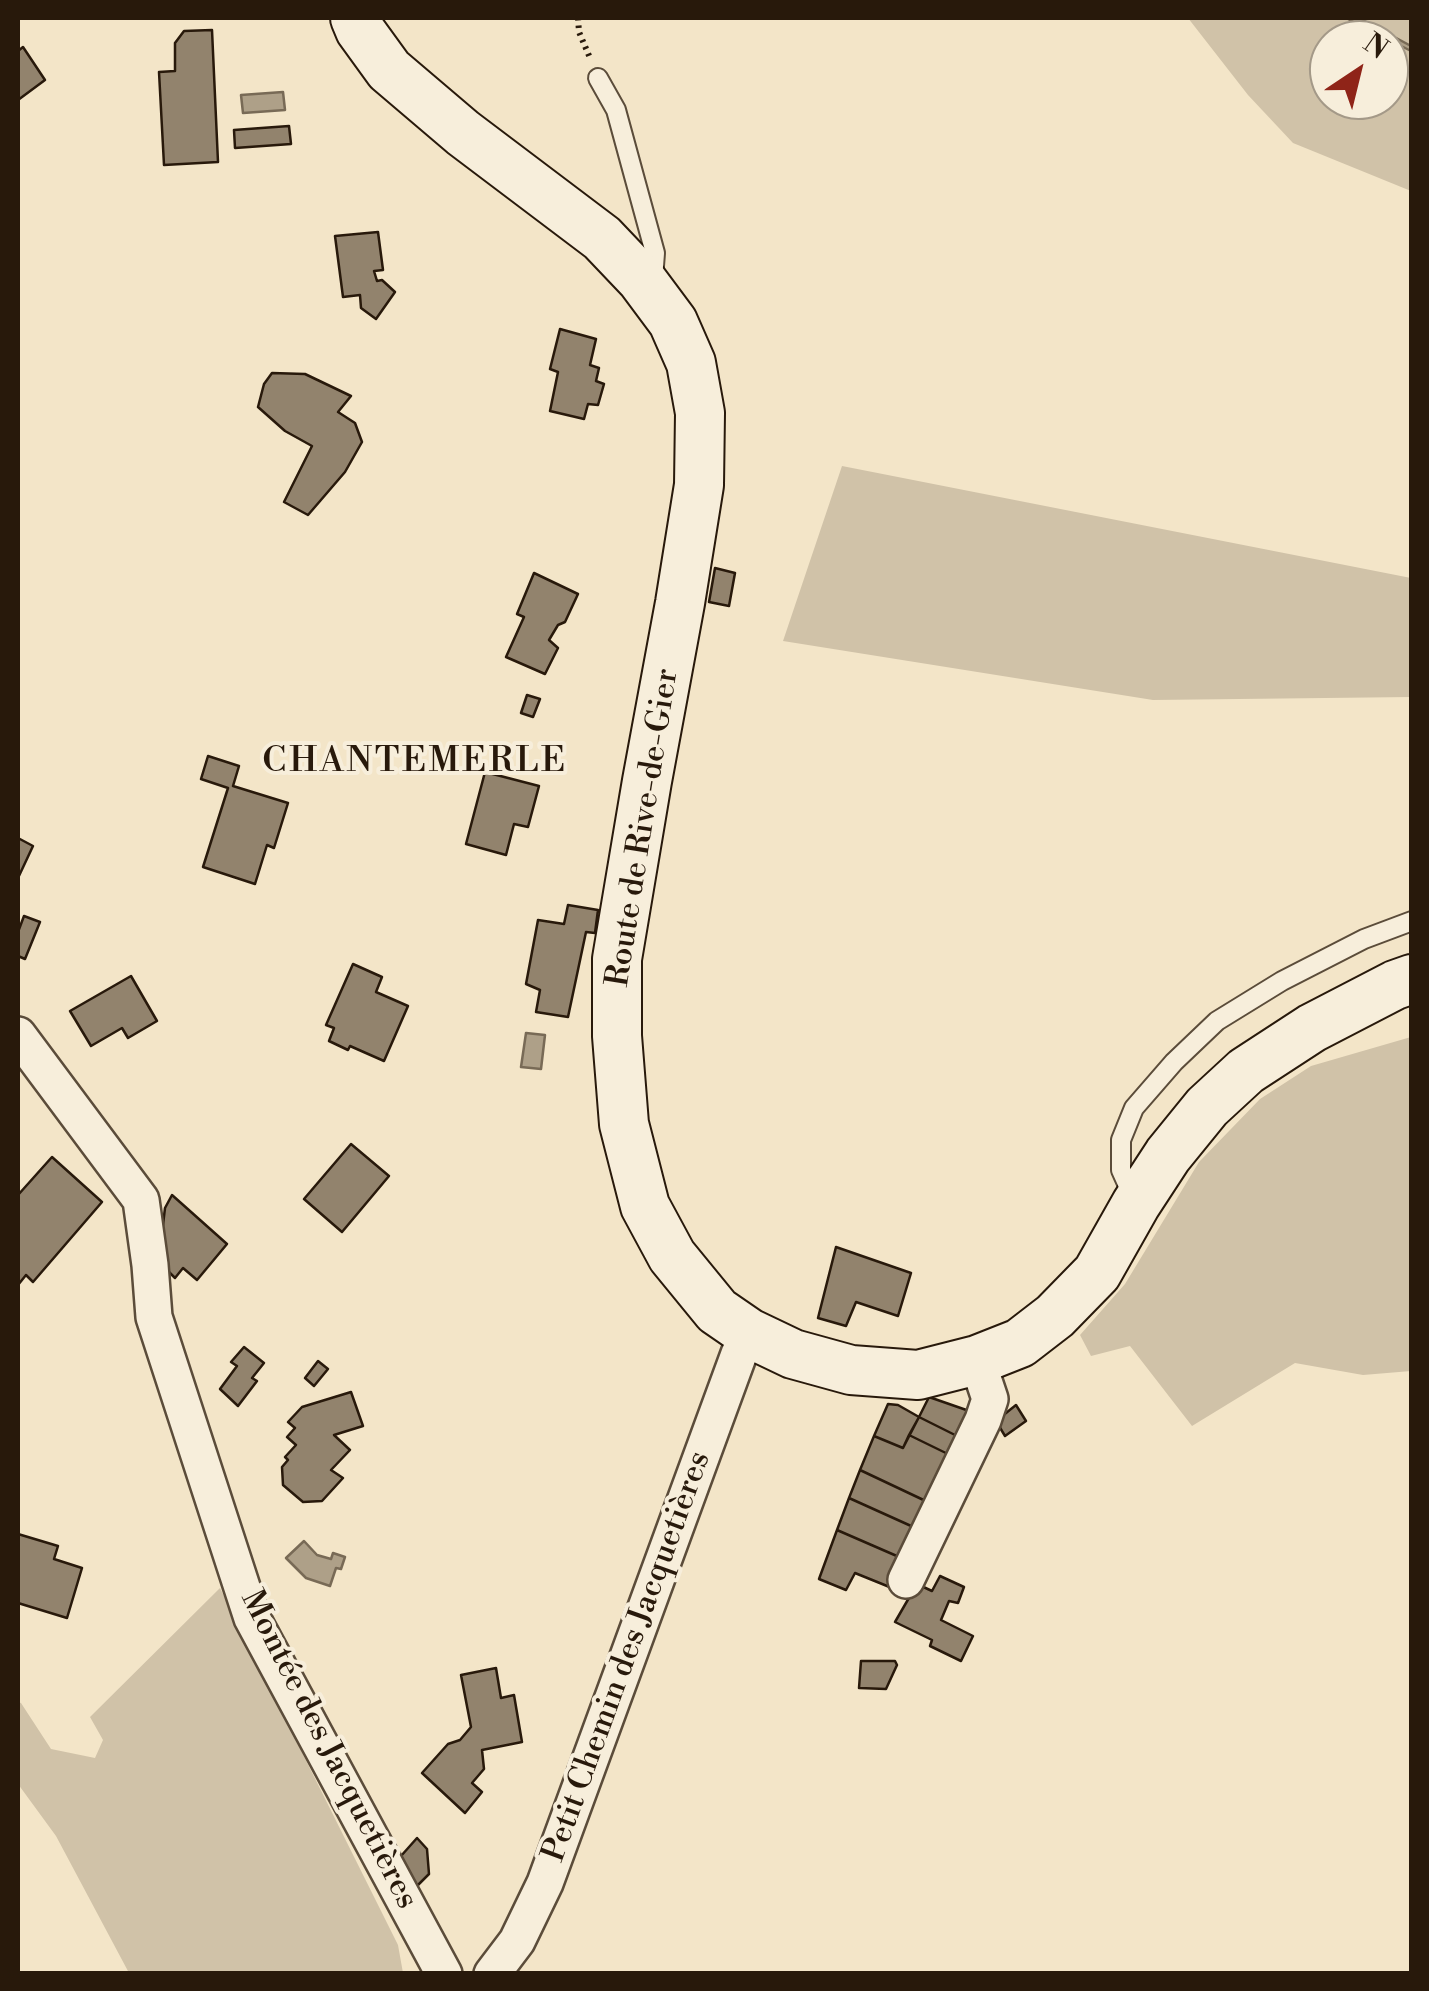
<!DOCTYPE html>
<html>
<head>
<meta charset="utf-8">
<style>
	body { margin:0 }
	#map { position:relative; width:1429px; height:1991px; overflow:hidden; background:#f3e5c8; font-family:"Libre Bodoni",serif }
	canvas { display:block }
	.frame { position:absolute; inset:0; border:20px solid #28190b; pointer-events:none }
	.north { position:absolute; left:1309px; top:20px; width:100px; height:100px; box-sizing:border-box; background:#f7eedb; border:2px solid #a49988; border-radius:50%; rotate:35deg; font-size:28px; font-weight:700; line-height:40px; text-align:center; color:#28190b }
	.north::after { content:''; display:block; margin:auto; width:35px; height:45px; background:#8f2418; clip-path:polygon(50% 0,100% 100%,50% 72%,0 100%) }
</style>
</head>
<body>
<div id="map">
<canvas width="1429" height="1991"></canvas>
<div class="frame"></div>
<div class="north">N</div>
</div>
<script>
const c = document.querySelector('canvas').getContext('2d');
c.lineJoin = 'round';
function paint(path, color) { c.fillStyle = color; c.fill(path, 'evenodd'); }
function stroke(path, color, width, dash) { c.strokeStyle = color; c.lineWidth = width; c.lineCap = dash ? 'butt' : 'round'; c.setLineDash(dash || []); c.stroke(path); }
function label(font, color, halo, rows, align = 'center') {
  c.font = font + ' "Libre Bodoni",serif'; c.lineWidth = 8; c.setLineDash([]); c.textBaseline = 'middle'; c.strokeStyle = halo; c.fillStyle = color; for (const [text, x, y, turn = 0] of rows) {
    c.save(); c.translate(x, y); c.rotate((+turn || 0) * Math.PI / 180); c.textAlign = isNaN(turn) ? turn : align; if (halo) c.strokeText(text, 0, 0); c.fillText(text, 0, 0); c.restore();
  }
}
paint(new Path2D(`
	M1188,18H1411V191L1293,143L1248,95ZM1329,40H1389V100H1329Z
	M842,466L1411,578V697L1153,700L783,641Z
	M1411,1037V1371L1363,1375L1295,1363L1192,1426L1130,1346L1091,1356L1080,1335L1125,1284L1199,1162L1260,1099L1311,1066Z
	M220,1588L398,1945L403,1973H129L56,1836L18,1784V1702L21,1703L51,1749L95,1758L103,1740L90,1717Z`), '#d0c2a8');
const water = new Path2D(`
	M1346,18H1359L1411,46V51Z
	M283,92L285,110L243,113L241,95Z
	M526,1033L545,1035L541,1069L521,1067Z
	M304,1541L317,1555L331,1559L333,1553L345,1557L341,1569L336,1568L330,1586L306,1578L286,1558Z`);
paint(water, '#aea088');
stroke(water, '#786a56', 2.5);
const building = new Path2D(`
	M212,30L218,162L164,165L159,72L175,71V43L184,31Z
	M23,47L45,80L18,100V51Z
	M289,126L291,144L235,148L234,130Z
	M378,232L383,270L374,271L377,281L382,280L395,292L376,319L361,308L360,295L343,297L335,236Z
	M560,329L596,339L590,365L599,368L596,381L604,384L598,405L588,404L584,419L550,411L558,372L550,369Z
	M272,373L305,374L351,396L338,412L355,423L362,442L345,472L308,515L284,502L312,446L285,431L258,407L264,384Z
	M715,568L735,573L729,606L709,602Z
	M534,573L578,594L565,622L558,625L549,640L558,648L545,674L506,657L524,617L517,614Z
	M527,695L540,699L533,717L521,713Z
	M208,756L239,766L233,786L288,803L274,848L267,845L255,884L203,867L228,788L201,779Z
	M485,772L539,786L528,827L514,824L506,855L466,844Z
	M18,838L33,846L18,878Z
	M568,905L598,910L595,933L586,932L568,1017L536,1012L540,990L526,984L538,920L564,924Z
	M24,916L40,922L25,959L18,956V932Z
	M353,964L382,977L376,992L408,1006L384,1061L350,1046L348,1050L329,1041L334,1028L326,1025Z
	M131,976L157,1021L128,1038L122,1028L91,1046L70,1011Z
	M351,1144L389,1176L342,1232L304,1199Z
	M52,1157L102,1202L33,1282L26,1275L18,1285V1195Z
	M172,1195L227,1244L197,1280L183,1268L175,1278L165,1268L162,1233L165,1208Z
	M836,1247L911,1273L898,1316L856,1302L846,1326L818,1318Z
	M244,1347L264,1363L252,1378L257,1381L238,1406L220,1389L237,1366L231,1362Z
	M318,1361L328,1369L314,1386L305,1378Z
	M351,1392L363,1426L334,1435L350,1450L331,1470L343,1478L322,1501L303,1502L283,1485L282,1467L288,1460L285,1457L296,1445L287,1437L295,1428L288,1422L302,1407Z
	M929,1397L975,1413L963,1439L919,1417Z
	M888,1404L898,1405L919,1417L903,1448L874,1436Z
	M1016,1405L1026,1421L1005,1436L996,1421Z
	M919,1417L963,1439L954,1457L909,1435Z
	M909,1435L954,1457L932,1504L860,1470L874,1436L903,1448Z
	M860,1470L932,1504L920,1530L849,1498Z
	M849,1498L920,1530L906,1560L837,1530Z
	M837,1530L906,1560L892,1588L855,1573L846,1590L819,1579Z
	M18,1534L58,1546L54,1559L82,1568L67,1618L18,1603Z
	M940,1576L964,1587L958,1603L949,1601L941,1620L973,1636L961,1661L930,1646L932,1640L895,1622L917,1584L932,1591Z
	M861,1661H895L897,1665L886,1689L859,1688Z
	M496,1668L501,1698L514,1695L522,1742L482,1750L484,1769L472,1783L482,1792L465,1813L422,1773L448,1744L460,1740L471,1727L461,1675Z
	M417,1838L427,1849L429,1874L417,1886L401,1856Z`);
paint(building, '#92836d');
stroke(building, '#28190b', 2.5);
const service = new Path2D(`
	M598,78L616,110L655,253L653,279
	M1134,1199L1121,1170V1140L1134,1108L1174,1062L1217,1021L1282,981L1364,939L1412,921`);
const minor = new Path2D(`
	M18,1035L141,1200L150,1265L154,1317L252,1618L444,1974
	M906,1580L983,1420L990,1399L977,1360
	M492,1974L517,1941L545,1883L739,1354L749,1333`);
const secondary = new Path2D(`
	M355,18L360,30L389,70L463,133L602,238L641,279L673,322L691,363L700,413L699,485L680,603L647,781L617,959V1036L624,1124L645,1206L672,1256L717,1311L749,1333L793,1354L851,1370L918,1375L977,1360L1020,1343L1055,1316L1097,1273L1136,1204L1168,1155L1207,1107L1246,1071L1312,1028L1395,985L1412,979`);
stroke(service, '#5b4c3a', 22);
stroke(minor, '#5b4c3a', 40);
stroke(secondary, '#28190b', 52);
stroke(new Path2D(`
	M578,18L579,32L590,58`), '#28190b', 6, [2.5, 5]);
stroke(service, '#f7eedb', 18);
stroke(minor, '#f7eedb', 35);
stroke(secondary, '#f7eedb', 48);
label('32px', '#28190b', '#f7eedb', [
	["Route de Rive-de-Gier",644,828,-81],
	["Petit Chemin des Jacquetières",628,1657,-70],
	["Montée des Jacquetières",328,1750,63]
]);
c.letterSpacing = '2.5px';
label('35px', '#28190b', '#f7eedb', [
	["CHANTEMERLE",415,763]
]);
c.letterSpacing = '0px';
</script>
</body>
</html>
